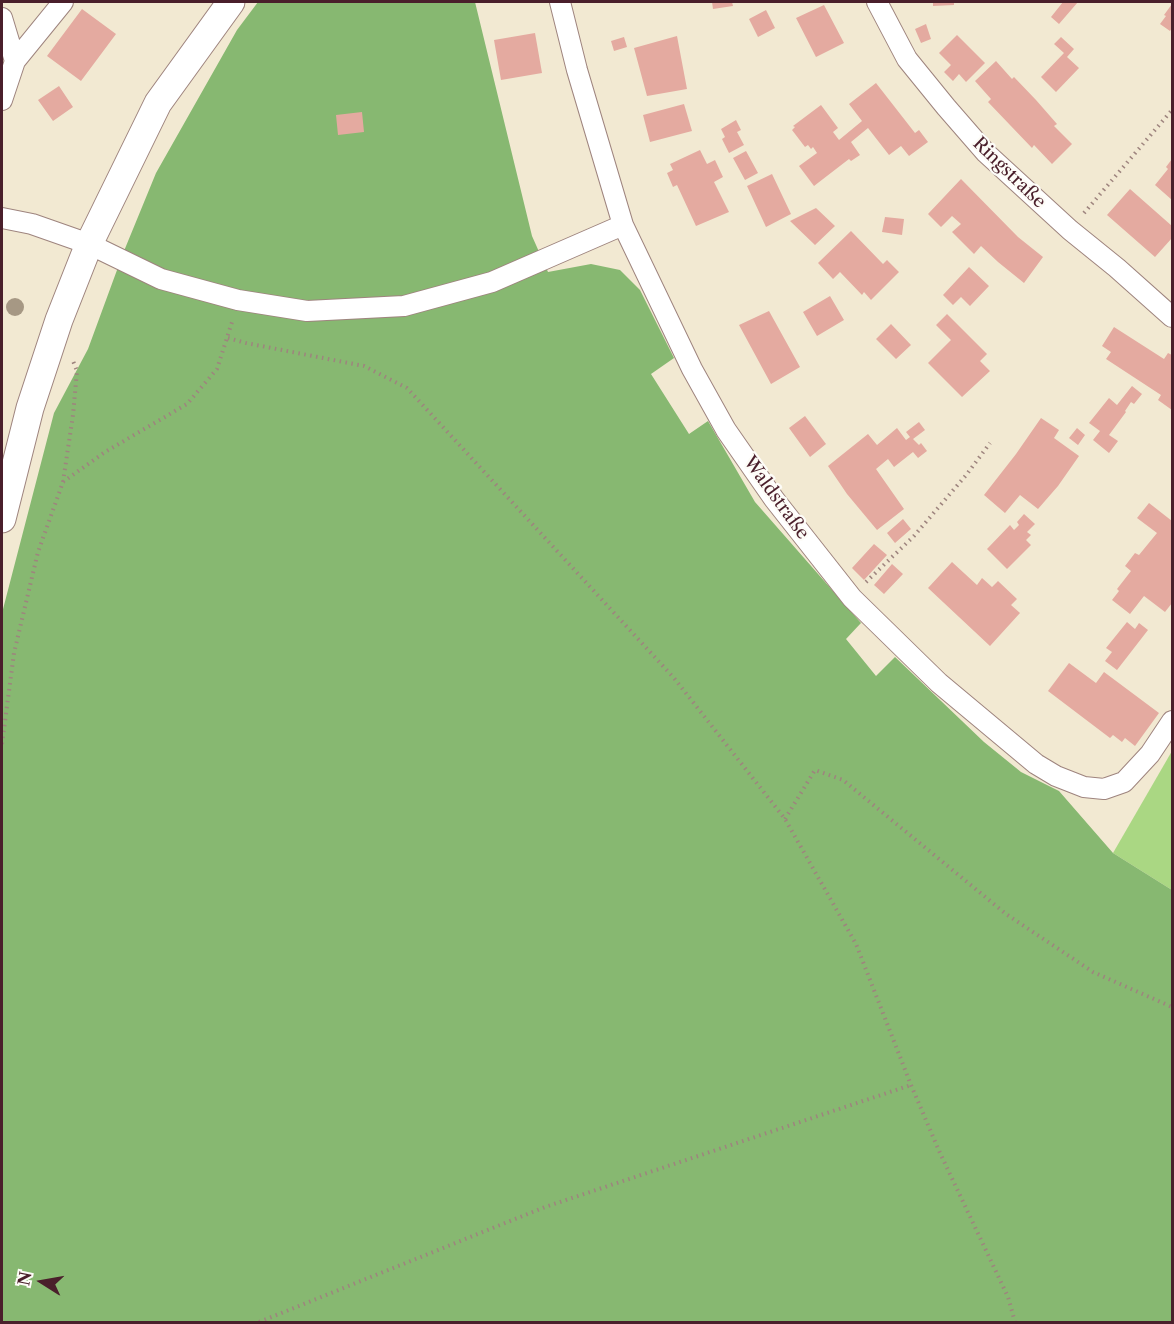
<!DOCTYPE html>
<html>
<head>
<meta charset="utf-8">
<style>
	body { margin:0 }
	#map { position:relative; width:1174px; height:1324px; overflow:hidden; background:#f2e9d2; font-family:"Libre Caslon Text",serif }
	canvas { display:block }
	.frame { position:absolute; inset:0; border:3px solid #4a1f2b; pointer-events:none }
	.north { position:absolute; left:12px; top:1252px; width:60px; height:60px; -webkit-text-stroke:4px #fdfcf7; paint-order:stroke; rotate:281deg; font-size:16px; font-weight:700; line-height:24px; text-align:center; color:#4a1f2b }
	.north::after { content:''; display:block; margin:auto; width:21px; height:27px; background:#4a1f2b; clip-path:polygon(50% 0,100% 100%,50% 72%,0 100%) }
</style>
</head>
<body>
<div id="map">
<canvas width="1174" height="1324"></canvas>
<div class="frame"></div>
<div class="north">N</div>
</div>
<script>
const c = document.querySelector('canvas').getContext('2d');
c.lineJoin = 'round';
function paint(path, color) { c.fillStyle = color; c.fill(path, 'evenodd'); }
function stroke(path, color, width, dash) { c.strokeStyle = color; c.lineWidth = width; c.lineCap = dash ? 'butt' : 'round'; c.setLineDash(dash || []); c.stroke(path); }
function label(font, color, halo, rows, align = 'center') {
  c.font = font + ' "Libre Caslon Text",serif'; c.lineWidth = 4.5; c.setLineDash([]); c.textBaseline = 'middle'; c.strokeStyle = halo; c.fillStyle = color; for (const [text, x, y, turn = 0] of rows) {
    c.save(); c.translate(x, y); c.rotate((+turn || 0) * Math.PI / 180); c.textAlign = isNaN(turn) ? turn : align; if (halo) c.strokeText(text, 0, 0); c.fillText(text, 0, 0); c.restore();
  }
}
paint(new Path2D(`
	M1172,751V890L1113,853Z`), '#aad783');
paint(new Path2D(`
	M258,2H475L532,236L548,272L591,264L620,270L640,290L674,358L651,374L689,434L708,421L755,502L861,623L846,639L876,676L895,657L984,742L1021,772L1059,791L1113,853L1172,890V1322H2V613L54,413L88,349L124,251L156,173L237,30Z`), '#87b871');
paint(new Path2D(`
	M712,2H732L733,6L713,9Z
	M933,2H954V5L933,6Z
	M1063,2H1078L1059,24L1051,17Z
	M1172,4V28L1170,31L1160,24L1166,16L1164,15Z
	M824,5L844,43L816,57L796,18Z
	M82,9L116,34L81,81L47,56Z
	M766,10L775,28L758,37L749,19Z
	M926,24L931,39L921,43L915,29Z
	M535,33L542,73L501,80L494,40Z
	M957,35L985,63L966,82L959,74L953,81L944,72L951,65L939,53Z
	M677,36L687,89L647,96L634,48Z
	M624,37L627,47L614,51L611,41Z
	M1061,37L1074,49L1067,57L1079,68L1056,92L1041,77L1064,53L1054,44Z
	M996,61L1012,79L1014,77L1036,100L1057,124L1054,126L1072,144L1052,164L1034,145L1032,148L988,102L991,99L975,81Z
	M876,83L915,133L919,130L928,142L909,156L901,146L889,155L868,128L851,142L860,155L851,161L849,159L814,186L799,166L817,153L813,147L811,149L808,145L805,147L792,130L795,127L793,126L821,105L838,128L833,132L839,140L862,121L849,104Z
	M59,86L73,107L53,121L38,100Z
	M684,104L692,131L650,142L643,115Z
	M362,112L364,132L338,135L336,115Z
	M736,120L741,130L737,132L744,145L729,153L722,139L725,137L721,129Z
	M700,150L707,164L715,160L723,177L714,182L729,212L696,226L677,185L673,187L667,173L673,170L670,164Z
	M746,151L758,173L745,180L733,158Z
	M1172,159V200L1155,185L1168,169L1166,167Z
	M772,174L791,214L766,227L747,186Z
	M961,179L1018,237L1043,257L1024,283L998,262L981,246L974,254L952,232L961,224L952,216L941,227L928,214Z
	M1130,189L1172,226V238L1155,257L1107,215Z
	M816,208L835,226L815,245L790,221Z
	M885,217L904,219L902,235L882,232Z
	M851,231L883,264L887,260L899,272L871,300L864,292L862,295L840,272L833,279L818,263Z
	M969,267L989,286L970,306L961,297L953,305L943,295Z
	M830,296L844,320L817,336L803,312Z
	M769,311L800,367L771,384L739,325Z
	M947,314L987,354L980,361L990,371L962,397L928,363L951,340L936,325Z
	M891,324L911,345L896,359L876,339Z
	M1114,327L1164,359L1168,353L1172,355V410L1158,400L1161,395L1106,359L1111,352L1102,346Z
	M1132,386L1142,394L1134,404L1131,402L1125,411L1126,412L1109,435L1118,441L1109,453L1093,440L1100,431L1089,423L1109,398L1117,405Z
	M805,416L826,444L810,457L789,428Z
	M1041,418L1059,430L1054,438L1079,456L1058,486L1038,509L1020,495L1005,513L984,495L1016,454Z
	M919,422L925,430L913,439L919,445L921,443L927,451L918,458L913,452L894,467L888,459L876,469L904,509L877,530L847,494L828,466L868,434L877,445L897,428L906,440L910,437L906,432Z
	M1077,428L1085,435L1078,445L1069,438Z
	M1149,503L1172,521V603L1165,612L1144,596L1130,614L1112,600L1119,591L1117,589L1131,571L1125,566L1135,553L1139,555L1157,533L1137,518Z
	M1024,514L1035,524L1027,532L1031,535L1026,540L1031,545L1007,569L987,549L1010,525L1014,530L1019,525L1017,522Z
	M903,519L911,529L895,543L887,533Z
	M874,544L887,555L864,580L852,568Z
	M952,562L977,585L982,578L992,587L998,581L1017,599L1011,605L1020,613L990,646L928,588Z
	M892,564L903,574L884,594L874,585Z
	M1127,622L1135,629L1139,623L1148,630L1117,670L1105,661L1112,652L1106,648Z
	M1069,663L1096,683L1104,672L1159,713L1135,746L1125,738L1122,742L1113,735L1110,738L1048,691Z`), '#e4aaa0');
const minor = new Path2D(`
	M560,2L577,70L623,225L692,369L726,430L774,499L852,598L939,683L1036,764L1056,776L1084,787L1104,789L1124,782L1150,754L1172,721
	M877,2L907,59L946,107L986,153L1070,230L1117,268L1172,317
	M2,18L15,61L2,100
	M15,61L63,2
	M2,218L32,224L89,244L161,279L238,300L307,311L404,306L492,282L623,225`);
const secondary = new Path2D(`
	M2,519L30,408L59,320L89,244L158,103L231,2`);
stroke(minor, '#9e847e', 22);
stroke(secondary, '#9e847e', 29);
stroke(new Path2D(`
	M1084,213L1172,110
	M228,338L246,343L364,366L407,388L674,678L785,819L856,944L911,1085L940,1153L1008,1297L1015,1322
	M63,482L73,415L77,371L73,361
	M866,582L914,536L967,474L990,443
	M2,744L14,653L38,552L63,482L105,452L187,404L217,369L233,319
	M785,819L815,770L843,780L1006,914L1093,972L1172,1007
	M259,1322L545,1207L911,1085`), '#9e847e', 4, [1.5, 4.5]);
stroke(minor, '#fff', 20);
stroke(secondary, '#fff', 27);
c.fillStyle = '#a69884';
for (const [x, y] of [
	[15,307]
]) { c.beginPath(); c.arc(x, y, 9, 0, 2 * Math.PI); c.fill(); }
label('18px', '#4a1f2b', '#fdfcf7', [
	["Ringstraße",1009,173,44],
	["Waldstraße",776,498,54]
]);
</script>
</body>
</html>
